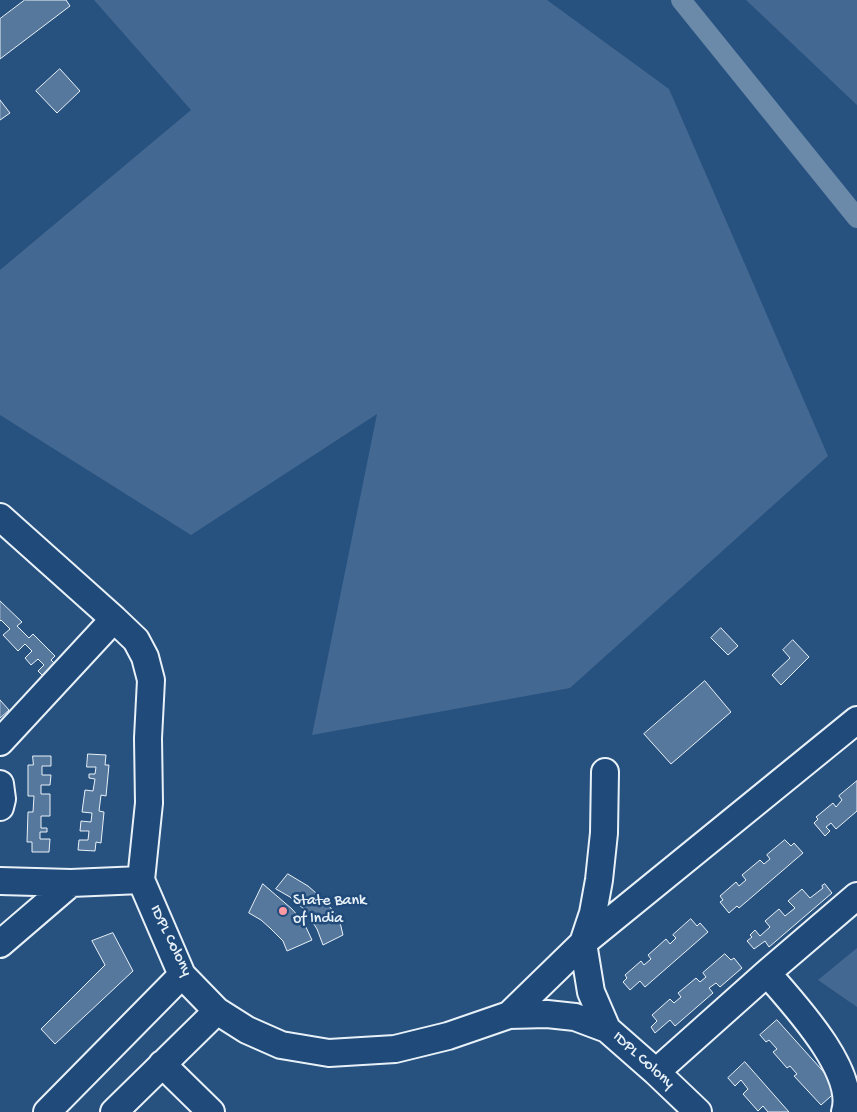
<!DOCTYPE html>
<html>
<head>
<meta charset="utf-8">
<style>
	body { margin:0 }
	canvas { display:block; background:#27517f }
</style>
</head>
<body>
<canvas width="857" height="1112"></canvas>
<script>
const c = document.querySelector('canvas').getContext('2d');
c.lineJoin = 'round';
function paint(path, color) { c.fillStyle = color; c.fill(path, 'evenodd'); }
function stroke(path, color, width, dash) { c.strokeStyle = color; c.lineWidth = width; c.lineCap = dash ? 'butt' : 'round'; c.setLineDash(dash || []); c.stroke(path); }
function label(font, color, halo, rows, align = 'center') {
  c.font = font + ' "Gochi Hand",sans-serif'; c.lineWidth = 5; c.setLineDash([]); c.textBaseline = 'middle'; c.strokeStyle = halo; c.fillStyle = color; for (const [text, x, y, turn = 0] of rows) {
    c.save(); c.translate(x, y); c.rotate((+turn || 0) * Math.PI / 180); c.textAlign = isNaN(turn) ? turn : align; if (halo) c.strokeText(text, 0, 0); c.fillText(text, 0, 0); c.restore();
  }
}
paint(new Path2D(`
	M94,0H547L669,89L828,456L570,688L312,735L377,414L191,535L0,415V270L191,110Z
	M746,0H857V105Z
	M857,948V1007L818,980Z`), '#436891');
stroke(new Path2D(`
	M681,0L857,218`), '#6b8aaa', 20);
const building = new Path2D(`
	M25,0H66L70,6L0,59V19Z
	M60,69L80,91L57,113L36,91Z
	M0,100L10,113L0,120Z
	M0,601L22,622L17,626L29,638L33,634L55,656L51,660L57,666L45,678L38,671L44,665L38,659L31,665L25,658L32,651L25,644L18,651L3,635L10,629L1,620L0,621Z
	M721,628L738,646L728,655L711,638Z
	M793,640L809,657L781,685L772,675L790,658L783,650Z
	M705,681L731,712L671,764L644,734Z
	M0,700L9,710L0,718Z
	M88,754L106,755L105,765H109L106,796L101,795L99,811L104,812L101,843L96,842L95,851L78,850L79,840H88L89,831H80L81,821L91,822L92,813L82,812L85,790L93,791L95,779L89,778V774H95L96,767H87Z
	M33,756H51V766H42V775H51L50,785H41V794H50V816H41V828H47V832H40V839H50L49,852H32V842H27L28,812H33L34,796H28V765H33Z
	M857,781V811L836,829L831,823L826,827L830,831L825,836L814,823L818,819L816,817L833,803L836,807L842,800L839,796Z
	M785,840L791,846L794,843L803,853L739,908L737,906L729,913L720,902L723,900L720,896L736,882L739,886L746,880L742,875L760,860L764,864L770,859L767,855Z
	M288,874L308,886L324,900L339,918L343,935L323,945L317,929L305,910L290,897L276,889Z
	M263,884L292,909L304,923L312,940L287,951L283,941L270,928L261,920L249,913Z
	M825,884L832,893L769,947L765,941L754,949L747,941L752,937L750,935L755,930L760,936L770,927L765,921L779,909L785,916L795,908L788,901L802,889L810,898L823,888L822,886Z
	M691,919L697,926L700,923L708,932L645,987L640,981L630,990L623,982L627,978L625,975L641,961L644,965L651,959L648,955L666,939L670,944L676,938L673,935Z
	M113,933L133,971L55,1044L41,1029L105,965L92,941Z
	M725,954L731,960L734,958L742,968L720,987L716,983L709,988L713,993L675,1026L670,1020L655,1033L651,1027L657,1021L652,1015L670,999L674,1003L681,997L678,993L696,978L700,982L706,977L703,973Z
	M777,1020L839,1089L821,1105L794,1076L797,1074L790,1066L787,1068L773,1052L777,1049L769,1040L766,1042L760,1035Z
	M745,1062L789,1112H768L763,1106L758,1111L743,1094L748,1089L741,1080L735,1086L728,1078Z`);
paint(building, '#57789d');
stroke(building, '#e8f1f8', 1);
const minor = new Path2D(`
	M0,517L114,619L136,640L145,657L151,680L148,738L149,803L141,880L182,975L217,1011L247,1030L281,1045L329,1053L395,1049L448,1036L509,1015L547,1014L575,1017L607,1029L656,1072L698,1112
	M0,742L114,619
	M605,772L604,833L599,880L593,913L583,943L591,992L607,1029
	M0,784L2,799L0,807
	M0,881L71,883
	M0,944L71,883L141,880
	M767,973C793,1003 857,1071 845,1112
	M509,1015L583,943L857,720
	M162,1064L211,1112
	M656,1072L767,973L857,896
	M47,1112L182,975
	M114,1112L217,1011`);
stroke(minor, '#e8f1f8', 30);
stroke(minor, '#1f4a7a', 26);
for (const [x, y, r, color] of [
	[283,911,5,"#ff9aa2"]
]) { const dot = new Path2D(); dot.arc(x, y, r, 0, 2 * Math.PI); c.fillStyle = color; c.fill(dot); stroke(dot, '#1f4a7a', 2); }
label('16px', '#e8f1f8', '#1f4a7a', [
	["State Bank",293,902],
	["of India",293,920]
], 'left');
label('16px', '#e8f1f8', '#1f4a7a', [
	["IDPL Colony",170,941,64],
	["IDPL Colony",643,1061,42]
]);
</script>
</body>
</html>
